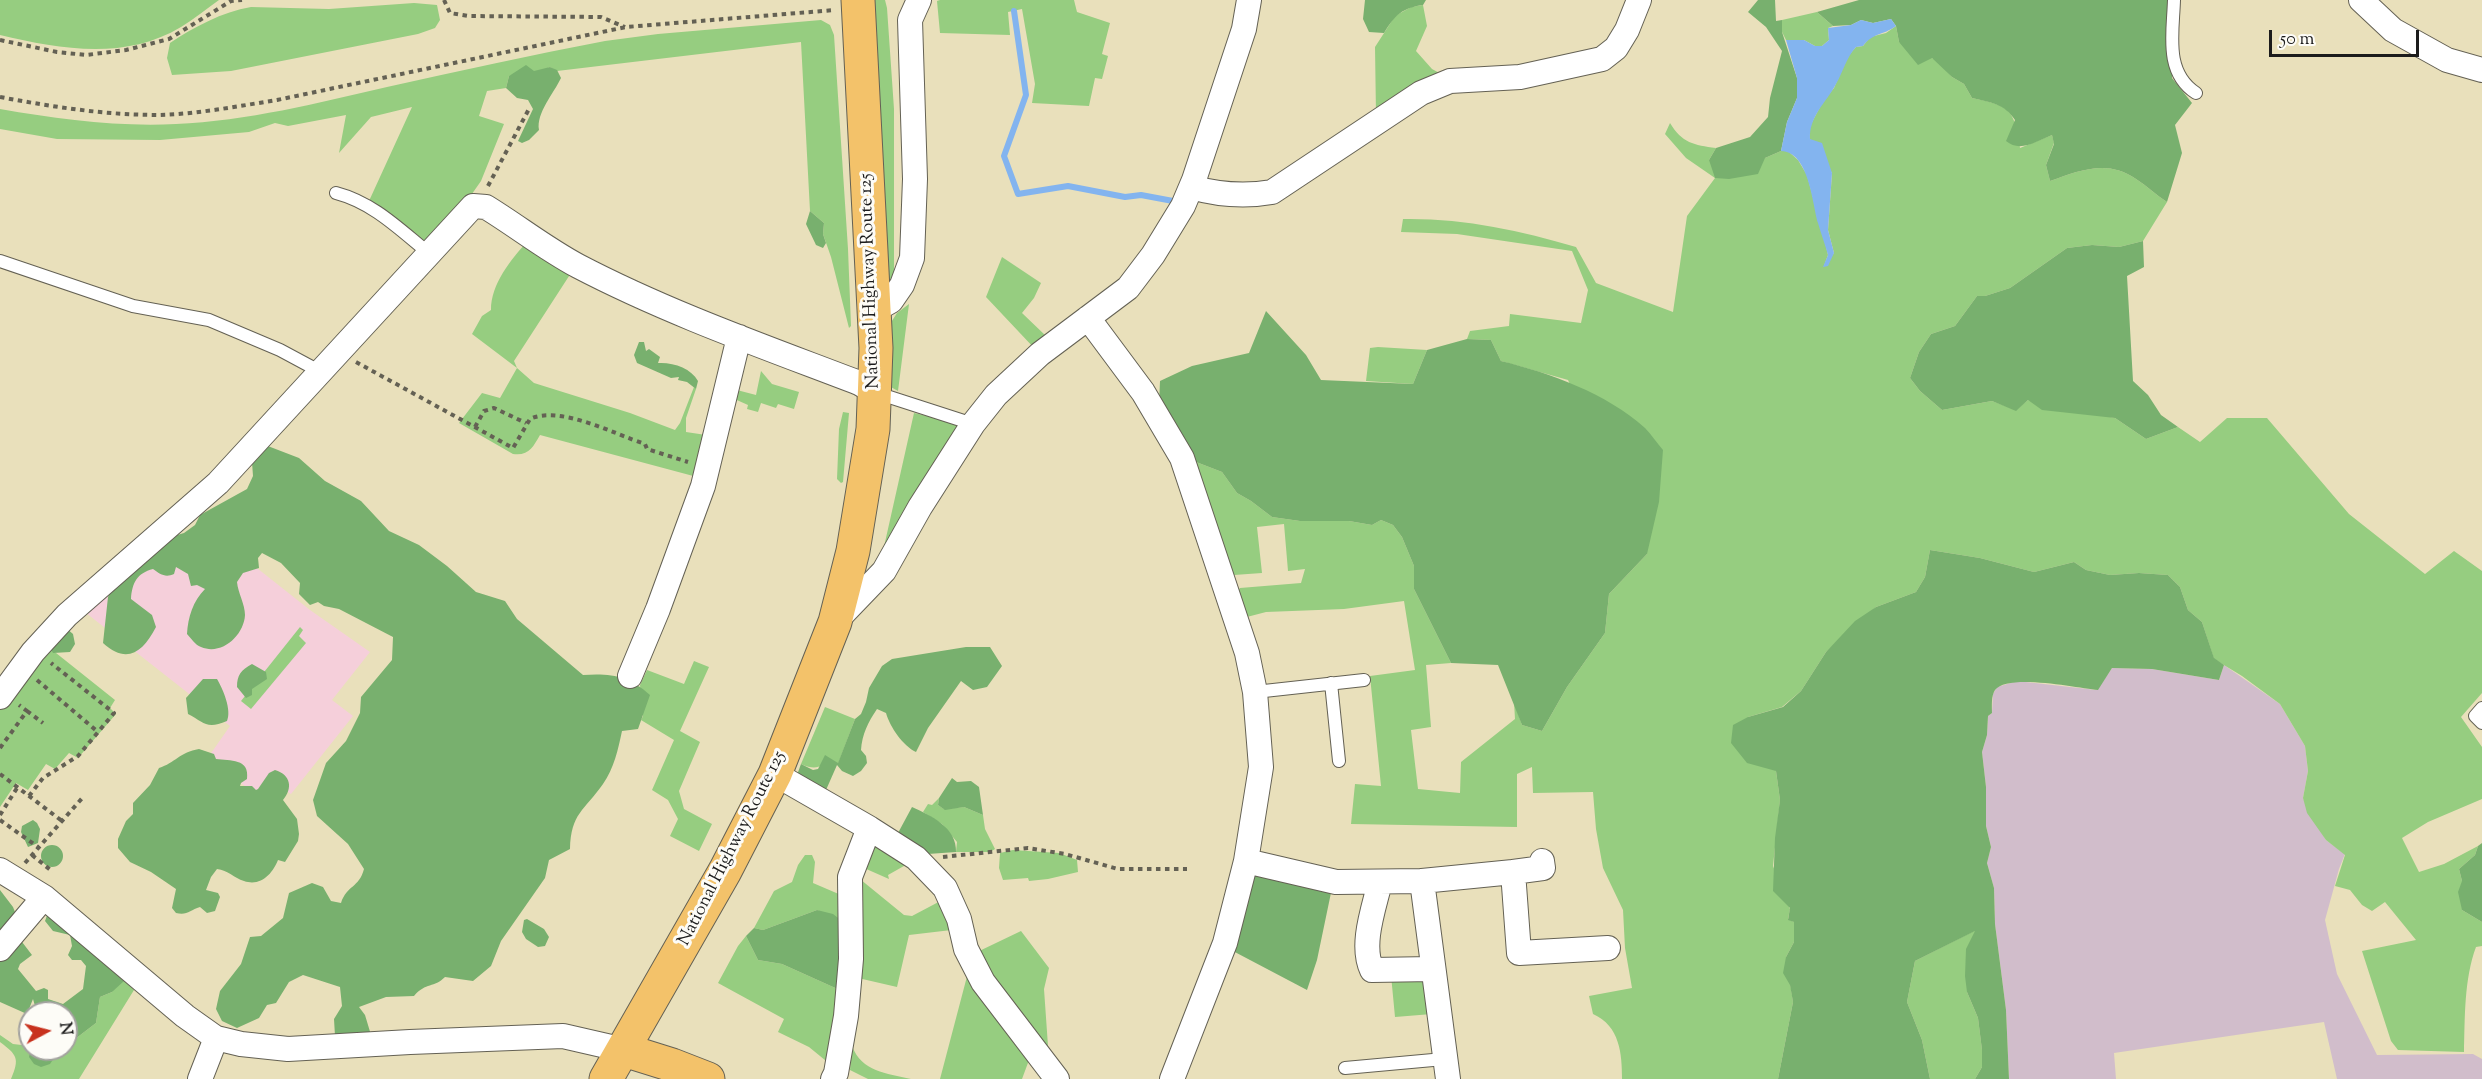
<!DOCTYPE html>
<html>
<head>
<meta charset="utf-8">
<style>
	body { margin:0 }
	#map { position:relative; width:2482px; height:1079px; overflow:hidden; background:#e9e0bb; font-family:"Sorts Mill Goudy",serif }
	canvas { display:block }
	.north { position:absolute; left:18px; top:1001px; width:60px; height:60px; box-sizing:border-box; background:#fdfcf7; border:2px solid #a3a29f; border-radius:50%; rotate:83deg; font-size:16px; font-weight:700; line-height:24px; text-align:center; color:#1c1c1c }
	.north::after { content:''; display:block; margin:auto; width:21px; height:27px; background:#c8321e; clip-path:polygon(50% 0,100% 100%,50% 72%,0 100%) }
	.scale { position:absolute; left:2269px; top:30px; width:150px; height:27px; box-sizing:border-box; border:3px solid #1c1c1c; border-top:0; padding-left:8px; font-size:18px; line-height:21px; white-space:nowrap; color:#1c1c1c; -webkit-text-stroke:4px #fdfcf7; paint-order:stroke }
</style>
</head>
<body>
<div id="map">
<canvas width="2482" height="1079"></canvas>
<div class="north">N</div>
<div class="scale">50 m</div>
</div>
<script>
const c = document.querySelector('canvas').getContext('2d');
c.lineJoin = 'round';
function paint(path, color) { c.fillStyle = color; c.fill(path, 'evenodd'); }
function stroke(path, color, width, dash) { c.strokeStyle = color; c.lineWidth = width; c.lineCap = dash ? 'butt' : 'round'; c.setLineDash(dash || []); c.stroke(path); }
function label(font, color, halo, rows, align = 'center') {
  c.font = font + ' "Sorts Mill Goudy",serif'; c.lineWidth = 6; c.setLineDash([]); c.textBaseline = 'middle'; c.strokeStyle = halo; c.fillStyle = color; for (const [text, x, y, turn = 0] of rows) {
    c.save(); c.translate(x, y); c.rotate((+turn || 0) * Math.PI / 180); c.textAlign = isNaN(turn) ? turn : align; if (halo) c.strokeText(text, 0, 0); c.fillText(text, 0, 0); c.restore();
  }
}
paint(new Path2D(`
	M155,546L248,561L310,610L370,652L332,700L353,716L291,794L270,781L259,796L207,759L230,726L81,609Z`), '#f5cfda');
paint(new Path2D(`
	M2224,665L2280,704L2305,746L2308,771L2303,798L2326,840L2345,854L2339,869L2325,920L2337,974L2377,1055L2473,1054L2482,1059V1079H2337L2324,1022L2114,1053L2116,1079H2009L2006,1010L1995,924L1994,888L1987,863L1991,847L1986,826V787L1982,752L1987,735L1988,716L1992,713L1993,694L1997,687L2017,681L2097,690L2112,668L2152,669L2219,680Z`), '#d1bdcb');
paint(new Path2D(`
	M0,0H219C206,9 194,19 181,27C124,61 60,49 0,35Z
	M868,0H885L887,8L894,109V271L893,278L887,280Z
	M940,0H1074L1077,12L1110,23L1102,54L1108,56L1102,79L1095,78L1089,106L1032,103L1035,84L1022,9L1008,12L1010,35L940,33L937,1Z
	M414,3L437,5L440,20L435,28L418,34L231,71L172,75L167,58L170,43C194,27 222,12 251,7L329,9Z
	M1423,5L1427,26L1416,51L1432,69L1443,75L1376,115L1375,47L1395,16L1411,7Z
	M1817,12L1833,26L1828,28L1829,40L1822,46H1815L1804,40H1786L1782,32V20Z
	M821,20L830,25L834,35L848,249L851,326L849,328L831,257L823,234L824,223L810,211L801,42L557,71L550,67L541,71L509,76L506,88L487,91L479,116L504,124L481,181L467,201L426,242H421L369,201L412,107L371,117L339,153L346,115L288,126L275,123L249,132L160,140L57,139L0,129V109C58,119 117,127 176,124C247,121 318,103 387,87C459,71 532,55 605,41L658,34Z
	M1896,26L1899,42L1938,61L1952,77L1964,84L1972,98C2011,106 2014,109 2020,148L2052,135L2054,143L2046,165L2050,181C2080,170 2108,159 2136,179C2147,186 2156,195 2167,202L2143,241L2119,247L2092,245L2067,248L2010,288L1985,296H1977L1955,326L1931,334L1919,352L1910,378L1920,391L1942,410L1992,401L2016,410L2028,400L2115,418L2146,439L2178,427L2200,442L2227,418H2267L2349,514L2425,574L2454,551L2482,571V693L2461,717L2482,747V799L2428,822L2402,838L2419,872L2444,864L2478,846L2475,855L2459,869L2462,881V910L2482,922V946L2476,947C2464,979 2465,1018 2464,1052L2398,1050L2391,1041L2362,951L2416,940L2385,902L2372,911L2362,905L2350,890L2335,886L2345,855L2326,840L2307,813L2303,798L2308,771L2305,746L2280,704L2242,676L2214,659L2202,622L2188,610L2180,587L2168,575L2139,573L2110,575L2086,570L2074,562L2034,572L1980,558L1930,550L1925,577L1916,592L1876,607L1826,652L1801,691L1782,707L1748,717L1776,771L1780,800L1773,866L1790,909L1788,919L1794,922V942L1786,957L1793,1002L1778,1079H1622C1622,1054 1620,1026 1593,1014L1589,996L1632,988L1625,948L1623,910L1603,868L1596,829L1593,792L1533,793L1532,767L1517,774V827L1351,824L1355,784L1381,786L1370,676L1415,670L1404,601L1344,609L1266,612L1243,618L1235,594L1240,588L1301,583L1305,569L1288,571L1284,524L1257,527L1262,573L1234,575L1226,567L1191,460L1222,472L1237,493L1251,501L1272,517L1300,521H1349L1372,525L1381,520L1393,525L1402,537L1414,566V589L1451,663L1426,665L1431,727L1411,730L1418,789L1460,793L1461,762L1515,719L1514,702L1522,725L1542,731L1567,687L1605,633L1609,594L1647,554L1568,380L1501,361L1491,340L1467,339L1470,331L1509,326L1510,314L1581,323L1588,290L1572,251L1457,234L1401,232L1403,219C1462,218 1519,230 1576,247L1596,283L1673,312L1687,216L1715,178L1686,158L1665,134L1670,123C1682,143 1694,145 1716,148L1709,160L1765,158L1781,151H1788L1798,160L1807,175L1825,242L1828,255L1824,266L1834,253L1828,230L1832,173L1810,139L1809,128L1823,101L1834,88L1847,57L1856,47L1863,46L1870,37L1886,33Z
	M528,241L571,273L514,361L517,368L534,383L630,413L675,430L680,423L694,387L696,389L686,418V432L706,435L697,477L540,435C533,447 529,456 513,454L459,423L482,393L500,398L517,368L472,334L482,316L491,310C491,284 511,259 528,241Z
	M1002,257L1041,283L1034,298L1022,313L1046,336L1035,349L986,297Z
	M909,304L898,391L889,386L890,324L897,313Z
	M1378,347L1427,350L1413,384L1366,381L1370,348Z
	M761,371L772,384L799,392L794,409L778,404L776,408L761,403L758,412L747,409L748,405L730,397L733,389L756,395Z
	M843,412L849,413L843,482L841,483L837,479L839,429Z
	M914,413L959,423L879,569Z
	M300,627L303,630L299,636L306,643L251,709L241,701Z
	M46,645L115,700L110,708L116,714L78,758L69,753L55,769L46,764L28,790L16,783L0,807V707Z
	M694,661L709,667L680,731L700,742L679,791L684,809L712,824L699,851L670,836L678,819L668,800L652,790L674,740L641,720L643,716L640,685L647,670L684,684Z
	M825,707L855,719L838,764C819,756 825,775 801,764Z
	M939,798L938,805L944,809L964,807L983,815L985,829L995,849L990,852H956L957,842L942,824L923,812L928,804L932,805Z
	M871,834L911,862L888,875L889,879L864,868Z
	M1013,850L1059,853L1077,860L1078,872L1048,879L1029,881L1028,878L1003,880L999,868L1000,853Z
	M805,855H812L815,862L813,883L841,895L846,924L817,910L763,930L754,928L774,891L792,882L798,865Z
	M855,875L904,915L912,916L948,897L960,929L909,935L897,987L858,978Z
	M1976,930L1967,992L1978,1018L1982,1050V1067L1975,1079H1930L1922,1040L1907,1002L1915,961Z
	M1021,931L1049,968L1044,989L1048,1046L1041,1052L973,954Z
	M746,936L758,960L782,964L842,991L831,1065L809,1047L778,1032L784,1019L718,983L738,946Z
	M970,965L1032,1052L1022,1079H940Z
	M119,974L134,990L79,1079H11C20,1058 17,1055 0,1042V1035L13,1044L30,1046L29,1057H53L60,1049H66V1046L96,1023L100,997L112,992Z
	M1391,975L1428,979L1432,1014L1395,1017Z
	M852,1046C862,1072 886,1073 911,1079H868L850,1070Z`), '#96cd80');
paint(new Path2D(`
	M1365,0H1426L1423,5C1402,8 1395,15 1384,33L1369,32L1363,19Z
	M1758,0H1775L1776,21L1782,20V32L1797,78V98L1787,122L1781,151L1765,158L1758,174L1729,179L1715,178L1709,160L1716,148L1750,137L1768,117L1770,98L1782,51L1766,27L1748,12Z
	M1859,0H2177L2172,78L2192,103L2175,125L2182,153L2167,202C2156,195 2147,186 2136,179C2108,159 2080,170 2050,181L2046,165L2054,144L2052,135C2037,141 2020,153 2006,141L2015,120C2005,104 1990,102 1972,98L1964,84L1952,77L1932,58L1918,65L1899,42L1896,26L1891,19L1873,23L1861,20L1851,25L1833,26L1817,12Z
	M526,65L534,71L550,67L557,70L561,78C554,93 536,113 539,130L529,140L522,143L518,141L533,109L528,100L517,98L506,88L509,76Z
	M810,211L824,223L823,234L826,243L823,248L816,245L806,224Z
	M2143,241L2144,267L2127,276L2133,381L2148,395L2161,415L2178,427L2146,439L2115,418L2042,410L2028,400L2016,411L1992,401L1942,410L1920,391L1910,378L1919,352L1931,334L1955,326L1977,296H1985L2010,288L2067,248L2092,245L2119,247Z
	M1266,311L1306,355L1321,380L1413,384L1427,350L1467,339L1491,340L1501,361C1550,373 1606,393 1645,428C1651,434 1657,443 1663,450L1659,502L1647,554L1609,594L1605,633L1567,687L1542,731L1522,725L1498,665L1451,663L1414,589V566L1402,537L1393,525L1381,520L1372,525L1349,521H1300L1272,517L1251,501L1237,493L1222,472L1191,460L1159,404L1160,381L1192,366L1249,353Z
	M639,342H644L646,351L649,349L660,357L658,363C673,362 691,368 698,381L696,389L687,382L678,380L679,377L671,378L637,363L634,355Z
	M260,443L299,458L325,481L361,501L389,531L419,545L447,566L476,592L505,601L517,619L583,675C611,673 629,676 650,695L638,729L622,731C618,750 614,768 603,784C584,811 571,813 570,849L549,860L545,878L501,941L491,966L473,981L445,977C434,988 426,982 414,996L386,997L359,1007L365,1015L371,1035L335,1036L334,1019L342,1006L340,987L303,975L289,982L276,1003L267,1005L259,1018L237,1028L222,1021L216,1009L220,991L241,964L250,937L261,936L283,918L289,893L312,883L323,887L331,901L341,903C347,885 359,888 364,869L348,844L317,816L313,800L326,763L346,741L360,713L361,697L392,660L393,637L339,609L324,606L318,602L310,605L299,594L300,583L281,563L262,553L258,558L259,568L243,573L237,582C238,593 245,604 245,615C244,635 222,656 201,647C195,645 191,638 187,634C188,617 193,601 205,589L197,585L191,586L188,574L176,567L174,574C165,578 160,574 153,569C137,573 132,583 131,599L152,615L156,627C143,652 127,665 103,643L108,597L111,591L167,538L184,533L195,525L200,515L247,489L253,476L252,462Z
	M1930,550L1980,558L2034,572L2074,562L2086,570L2110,575L2139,573L2168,575L2180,587L2188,610L2202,622L2214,658L2224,665L2219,680L2152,669L2112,668L2098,690C2077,688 2008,673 1995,690C1991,696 1992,706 1992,713L1988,716L1987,735L1982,752L1986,787V826L1991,847L1987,863L1994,888L1995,924L2006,1010L2009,1079H1975L1982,1067V1050L1978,1018L1967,992L1965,976L1966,949L1975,931L1915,961L1907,1002L1922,1040L1930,1079H1778L1793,1002L1790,985L1783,973L1786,957L1794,942V922L1788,920L1790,908L1773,891L1775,838L1780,800L1776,771L1747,763L1731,743L1733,725L1748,717L1783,707L1801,691L1826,652L1855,621L1876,607L1916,592L1925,577Z
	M66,628L73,634L75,644L70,652L53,653L47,642Z
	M966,647H990L1002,666L987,687L973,690L961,681L928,728L916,752C903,746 890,727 886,713L877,709C868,722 862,735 861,750L866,756L867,763L861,771L853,776L842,771L837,765L826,790L797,775L801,764L813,770L818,769L825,755L838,763L855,719L861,714L866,702L869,688L882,666L892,659Z
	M252,664L266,672L267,679L252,689V695L246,698L237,687C237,675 241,670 252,664Z
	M203,679H217C223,689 232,710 227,721C206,730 204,722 188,714L186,698Z
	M199,749L214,754L216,759C230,761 250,758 247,779L241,783L240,786H252L256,790L258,789L269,773L275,770C291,775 293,788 283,800L297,819L299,834L298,841L285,862L278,860C273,873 261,887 244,881C234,878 228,870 217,869L211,877L206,890L218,893L220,897L215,911L207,913L200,907C190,910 187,916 176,913L172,908L176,889L151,872L130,862L118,848V839L126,821L133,814V803L150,785L159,768C175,763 180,752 199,749Z
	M952,778L957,782L971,781L979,787L983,815L964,807L945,810L938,805L939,798Z
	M912,807C932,816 957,828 956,852L928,854L898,833Z
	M33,820L37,823L40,829L38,843L28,847L21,832L22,826Z
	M2482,843V922L2462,910L2458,892L2462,881L2459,869L2475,855L2478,846Z
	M41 856a11 11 0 1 1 22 0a11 11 0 1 1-22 0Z
	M1251,867L1332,888L1317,960L1307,990L1231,950Z
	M0,890L13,907L17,917L0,940Z
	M49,910L119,974L124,981L112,992L100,997L96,1023L66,1046V1013H37L33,999L27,1014L0,1002V959L19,938L32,955L20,964L18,969L36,991L44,988L48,990V999L63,1004L83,989L86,966L81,960H72L68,955L72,946L70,935L53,931L45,921Z
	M817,910L833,914L846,924L842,991L782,964L758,960L746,936L754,928L763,930Z
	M527,919L544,929L549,937L545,946L538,947L526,939L522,932L524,920Z
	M30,1043V1049H60L50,1064L41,1067L34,1064L29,1057Z`), '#78b06e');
paint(new Path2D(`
	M1891,19L1896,26C1882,36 1874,32 1863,46L1856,47C1846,58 1843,72 1836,84C1826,103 1809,116 1810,139L1822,143L1832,173L1828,230L1834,253L1828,266L1823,267L1828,255C1825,244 1821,234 1818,223C1812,202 1809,152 1781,151L1787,122L1797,98V78L1786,40H1804L1815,46H1822L1829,40L1828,28L1851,25L1861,20L1873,23Z`), '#83b4ef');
stroke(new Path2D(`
	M1014,11L1026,95L1004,156L1018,194L1068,186L1125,197L1141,195L1173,201`), '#83b4ef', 6);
const service = new Path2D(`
	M2174,0C2173,33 2164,72 2196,93
	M336,193C374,203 400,230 430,254
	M0,261L133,306L209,320L280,350L321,372
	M877,393L973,424
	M1331,683L1339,761
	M1255,692L1364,680
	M2482,708L2475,716L2482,723
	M1345,1068L1444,1059`);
const minor = new Path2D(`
	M2361,0L2393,30L2447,60L2482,70
	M1191,187C1219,195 1244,197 1272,192L1421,93L1450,81L1520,77L1602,59L1616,48L1627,30L1639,0
	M875,310L891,301L902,285L912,258L915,179L910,20L919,0
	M1088,318L1143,392L1182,458L1247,653L1255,692L1261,767L1246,861L1225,943L1172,1079
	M835,622L884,571L920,507L973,424L996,395L1040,354L1128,288L1153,255L1183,206L1194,180L1244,29L1249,0
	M630,676L658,609L703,486L739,337
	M0,697L33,652L67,615L218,483L473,206L486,207C517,226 546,249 578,266C668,313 765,347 859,383L876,393
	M775,774L869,828L916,858L945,888L959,919L966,949L983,982L1057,1079
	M1246,861L1336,882L1422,881
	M0,870L44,897L185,1016L216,1038L241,1044L288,1049L410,1042L563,1036L624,1050
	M1513,872L1543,868L1542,861
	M1380,882C1374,908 1360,945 1372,970L1432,969
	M0,949L44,897
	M200,1079L216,1038
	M833,1079L836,1073L846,1016L851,959L850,877L869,828
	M1448,1079L1422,881L1513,872L1519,953L1608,948`);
const primary = new Path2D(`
	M624,1050L672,1065L708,1079`);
const trunk = new Path2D(`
	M606,1079L725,871L775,774L835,622L853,551L873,429L876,348L858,0`);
stroke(service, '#646154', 14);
stroke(minor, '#646154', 26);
stroke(primary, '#646154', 35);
stroke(trunk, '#646154', 35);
stroke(new Path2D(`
	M444,0L450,13L468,16L601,17L625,27
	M0,40L57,52L86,55L126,50L169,39L231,1L242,0
	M0,97C53,107 105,115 159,115C198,114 239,106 277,100L626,27L835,10
	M488,186L530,107
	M356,362L513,448L530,419C560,405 614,434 645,444L647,449L688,462
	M475,427L484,411L494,408L526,423
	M37,680L98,732
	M27,711L43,723
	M0,748L27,711L19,705
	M0,774L62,821
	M29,796L43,778L78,756L114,713L51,663
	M0,815L17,788
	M0,820L38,847
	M32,855L53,872
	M943,857L1028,848L1065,854L1118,869H1187
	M25,863L84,796`), '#646154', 4, [4.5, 4.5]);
stroke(service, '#fff', 12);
stroke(minor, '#fff', 24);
stroke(primary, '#f3c26a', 33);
stroke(trunk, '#f3c26a', 33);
label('18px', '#1c1c1c', '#fdfcf7', [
	["National Highway Route 125",871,281,-92],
	["National Highway Route 125",733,849,-63]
]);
</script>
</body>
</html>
